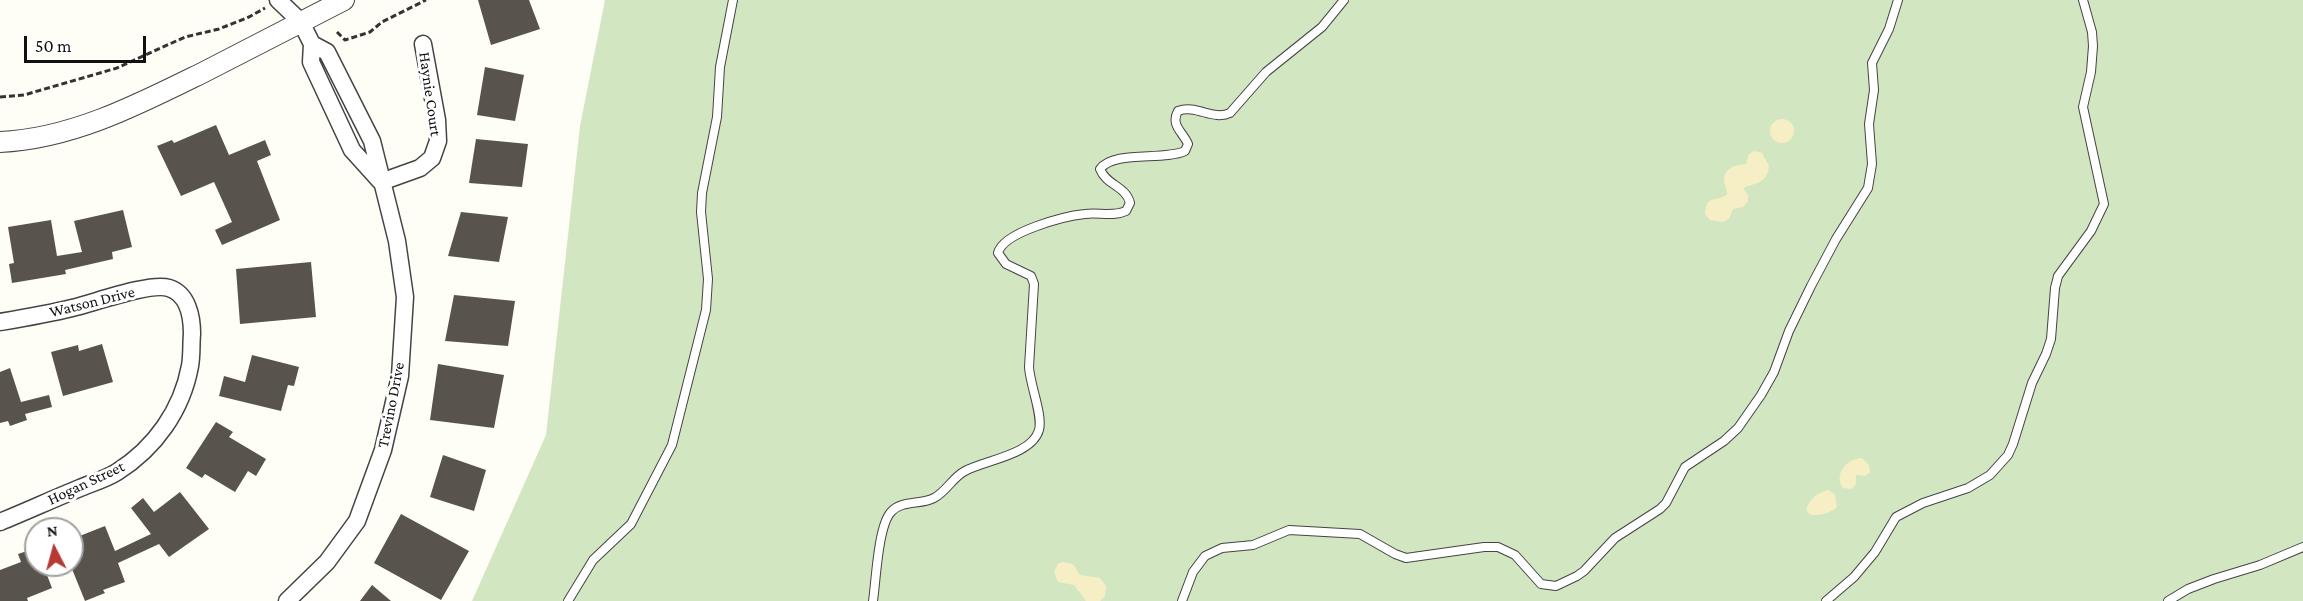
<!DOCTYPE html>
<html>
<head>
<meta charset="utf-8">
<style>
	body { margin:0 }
	#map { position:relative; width:2303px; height:601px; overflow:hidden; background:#fefdf6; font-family:"Crimson Pro",serif }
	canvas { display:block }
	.north { position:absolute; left:24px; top:517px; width:60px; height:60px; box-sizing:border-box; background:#fff; border:2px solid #a0a0a0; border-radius:50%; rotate:354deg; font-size:16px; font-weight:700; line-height:24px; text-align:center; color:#111 }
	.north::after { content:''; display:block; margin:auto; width:21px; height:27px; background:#b63934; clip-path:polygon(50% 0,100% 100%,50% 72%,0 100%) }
	.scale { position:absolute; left:24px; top:36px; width:122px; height:27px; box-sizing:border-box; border:3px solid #111; border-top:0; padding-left:8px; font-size:18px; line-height:21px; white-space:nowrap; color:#111; -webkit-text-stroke:4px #fff; paint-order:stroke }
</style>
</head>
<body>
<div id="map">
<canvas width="2303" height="601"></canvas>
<div class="north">N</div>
<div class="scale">50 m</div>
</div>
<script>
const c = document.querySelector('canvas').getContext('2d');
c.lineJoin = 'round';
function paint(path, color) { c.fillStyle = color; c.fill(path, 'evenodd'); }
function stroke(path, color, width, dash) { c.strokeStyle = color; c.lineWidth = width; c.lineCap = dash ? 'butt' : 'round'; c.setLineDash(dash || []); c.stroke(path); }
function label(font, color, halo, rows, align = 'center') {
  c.font = font + ' "Crimson Pro",serif'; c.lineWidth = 6; c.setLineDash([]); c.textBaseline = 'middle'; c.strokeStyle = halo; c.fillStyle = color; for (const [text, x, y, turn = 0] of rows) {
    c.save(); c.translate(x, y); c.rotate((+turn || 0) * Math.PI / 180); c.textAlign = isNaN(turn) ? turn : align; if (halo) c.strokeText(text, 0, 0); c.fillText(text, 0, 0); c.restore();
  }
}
paint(new Path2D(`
	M605,0H2303V601H472L546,435L580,126Z`), '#d2e7c1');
paint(new Path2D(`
	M1770 131a12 12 0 1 1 24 0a12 12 0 1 1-24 0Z
	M1754,151L1762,153L1769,166C1767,184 1755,183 1743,188L1748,195V201L1743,207L1733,209L1729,219L1722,222L1710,220L1705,214C1706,193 1718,203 1727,194C1727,189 1724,185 1724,180C1725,167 1736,165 1746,164L1749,154Z
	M1862,458L1869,465L1870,472L1865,476L1856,475V484L1852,489L1843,488C1833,474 1848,458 1862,458Z
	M1829,490L1835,495L1837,507C1831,513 1817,517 1809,514L1806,509C1810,499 1818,492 1829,490Z
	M1062,562L1073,564L1080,575L1100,578L1106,586L1105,596L1100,601H1086L1074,585L1058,582L1054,572L1058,564Z`), '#f6efc6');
paint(new Path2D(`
	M478,0H529L540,29L491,45Z
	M485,67L524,75L515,121L477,115Z
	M216,125L229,155L265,140L271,155L257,161L280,220L222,245L215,230L232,222L214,182L181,196L157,146L172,140L174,143Z
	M476,139L528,144L522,187L469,183Z
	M123,210L132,247L112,252L113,259L65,270L66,274L12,283L9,264L14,263L8,227L51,220L57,256L82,252L74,221Z
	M461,212L508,217L499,262L448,256Z
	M311,262L316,317L240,324L236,269Z
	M454,295L515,301L508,346L445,341Z
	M102,344L113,382L63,396L51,352L78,345L79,351Z
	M252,355L299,367L294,386L288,385L281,411L219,396L224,376L245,382Z
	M438,364L504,375L494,428L430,420Z
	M10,368L21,402L49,395L52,407L25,414L27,420L10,426L8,421L0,423V372Z
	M216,422L233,432L229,437L266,459L256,476L248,471L235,492L205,474L202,478L186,468Z
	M443,455L486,470L474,511L430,497Z
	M180,492L209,529L169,557L159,544L118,563L125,582L103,590L105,593L85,601L72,569V539L105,526L115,551L151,534L131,508L143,498L154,512Z
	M401,514L469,551L441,600L374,563Z
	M36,548V565L72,566L47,575L52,588L27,598L28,601H0V570L21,562L18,554Z
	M372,585L391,601H360Z`), '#59534e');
const service = new Path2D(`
	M568,601L593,560L631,524L672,445L706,310L708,279L701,212L702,193L717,117L720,67L733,0
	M873,601C876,581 878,526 891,512C901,500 921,505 934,498C946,492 953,477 965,471C985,460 1032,455 1039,430C1043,415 1030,385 1029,367L1034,284L1031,276L1006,264L998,253C1003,232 1065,216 1085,214C1098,212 1113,217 1126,211L1130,203C1126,186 1106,185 1100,169C1114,150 1163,161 1185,151L1188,144C1183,132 1170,125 1178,111C1196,104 1213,121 1230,113L1266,72L1322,27L1344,0
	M1182,601L1193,572L1205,556L1222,548L1253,545L1289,530L1360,534L1395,554L1406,558L1484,547H1498L1515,555L1541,584L1556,586L1577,576L1584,571L1615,538L1660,509L1666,503L1685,467L1724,441L1738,428L1761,395L1774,372L1789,331L1811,286L1836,239L1868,188L1872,164L1869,124L1874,90L1872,63L1889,29L1898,0
	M1826,601L1854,577L1875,552L1896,517L1923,503L1968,488L1990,475L2008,455L2013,444L2032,383L2046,354L2051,339L2055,288L2058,276L2091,231L2104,204L2083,107L2091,72L2093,46L2092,32L2083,0
	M2168,601L2188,589L2214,579L2260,565L2303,547`);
const minor = new Path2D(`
	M278,0L301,22L312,44L327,52L372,141L397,241L405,297L400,376L383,450L357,521L327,562L287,601
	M312,44L311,62L352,150L380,181
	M381,182L420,168L432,158L438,141L437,120L423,44
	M0,322C24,318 48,314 72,308C94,303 150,282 169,288C188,294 192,317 192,334C191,344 192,355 190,366C182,410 155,448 117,472C106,479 92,483 80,488C53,499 27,511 0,522`);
const tertiary = new Path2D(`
	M0,142C73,139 141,103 206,71C252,47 298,24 344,0`);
stroke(service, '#444', 10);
stroke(minor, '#444', 19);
stroke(tertiary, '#444', 22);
stroke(new Path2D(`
	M337,32L345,40L370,32L382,22L426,0
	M0,97L24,95L117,68L185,37L219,29L249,17L265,8`), '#333', 3, [6, 3]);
stroke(service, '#fff', 8);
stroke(minor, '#fff', 16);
stroke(tertiary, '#fff', 20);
label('16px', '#111', '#fff', [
	["Haynie Court",430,94,82],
	["Watson Drive",92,302,-14],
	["Trevino Drive",391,405,-79],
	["Hogan Street",86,483,-25]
]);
</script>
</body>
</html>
